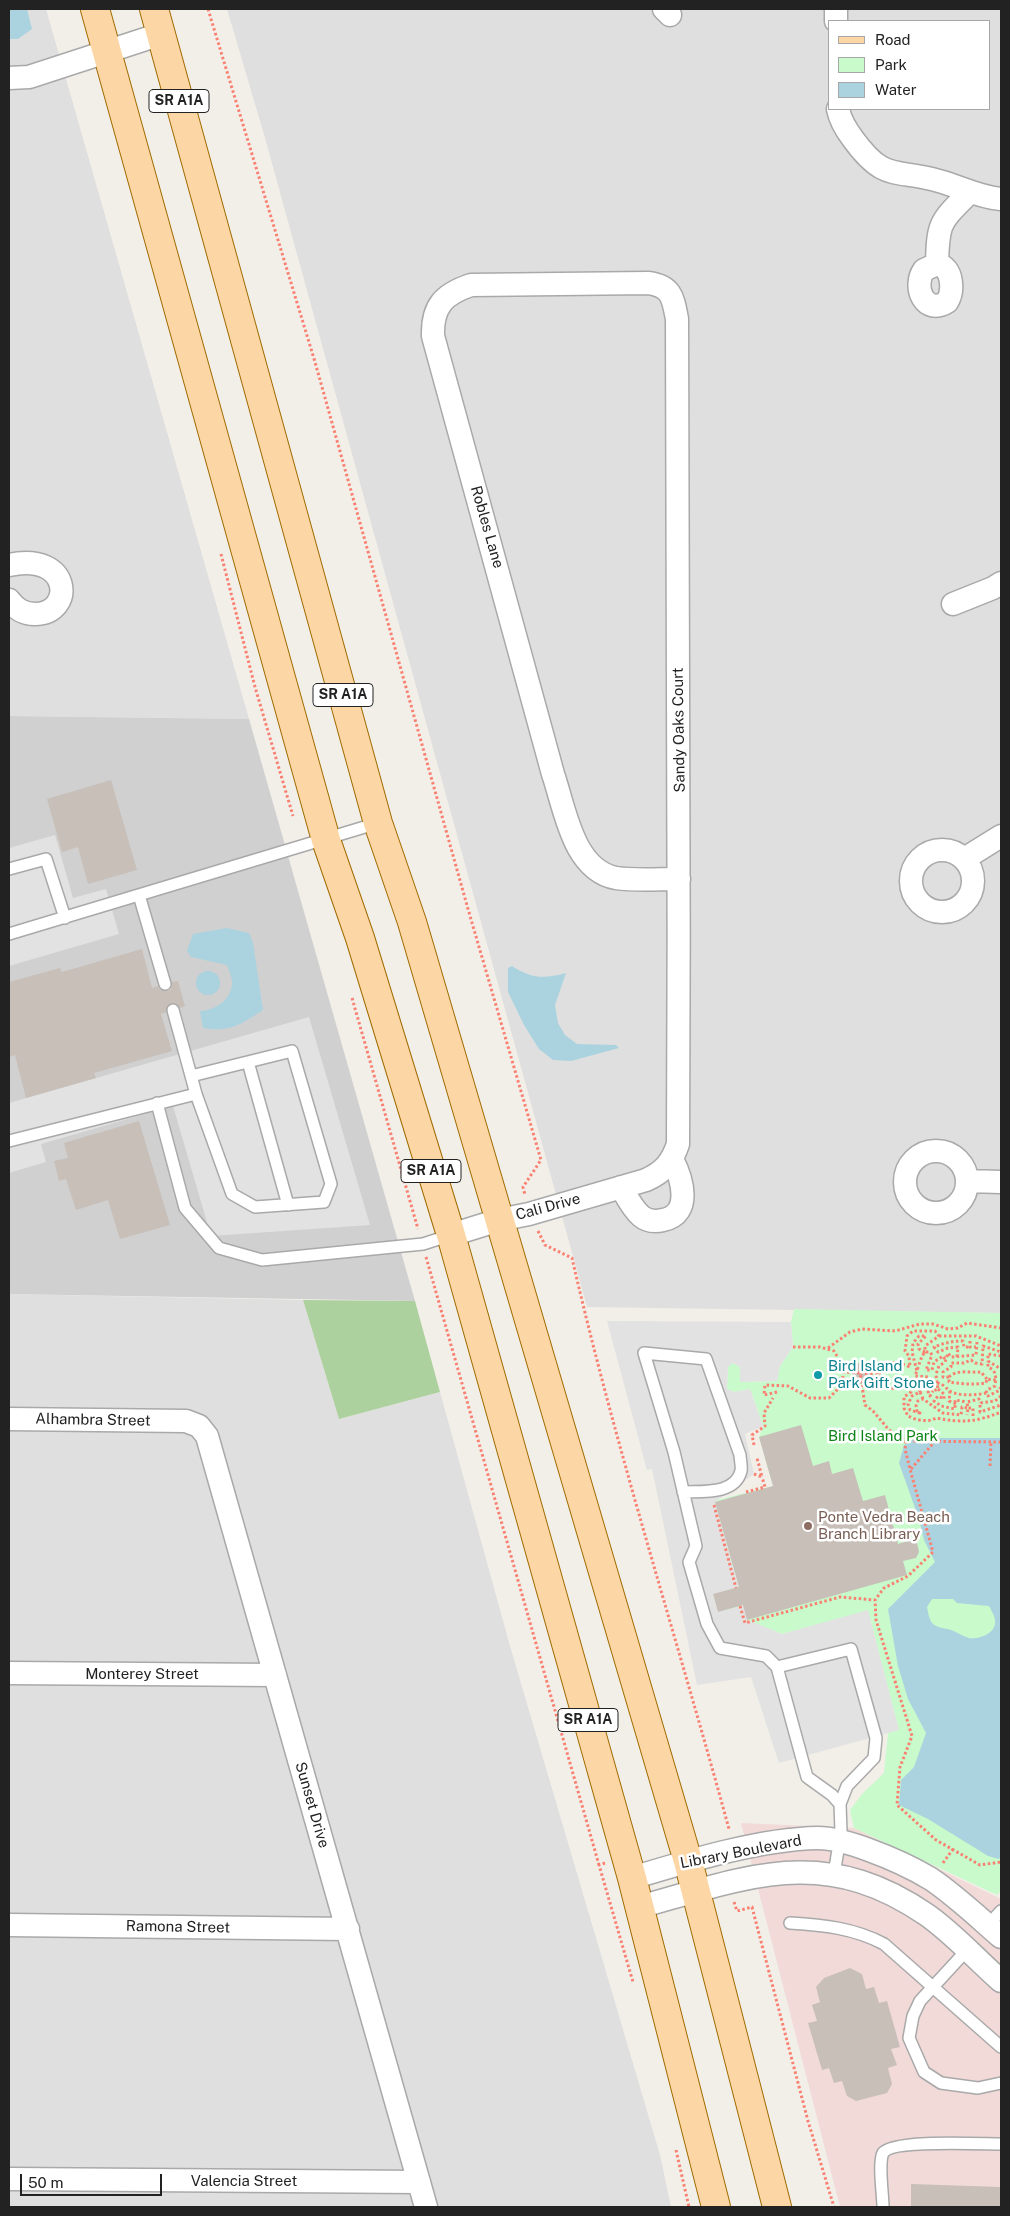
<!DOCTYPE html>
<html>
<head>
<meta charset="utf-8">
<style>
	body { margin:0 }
	#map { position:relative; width:1010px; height:2216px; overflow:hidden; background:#f2efe9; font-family:"Public Sans",sans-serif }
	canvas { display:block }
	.frame { position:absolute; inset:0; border:10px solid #222; pointer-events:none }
	.legend { position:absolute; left:828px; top:20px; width:162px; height:90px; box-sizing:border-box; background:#fff; border:1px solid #a7a7a7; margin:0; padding:6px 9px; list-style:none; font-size:15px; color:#222 }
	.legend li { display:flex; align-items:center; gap:10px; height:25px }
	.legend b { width:25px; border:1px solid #a7a7a7 }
	.scale { position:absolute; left:20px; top:2174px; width:142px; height:22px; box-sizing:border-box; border:2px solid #222; border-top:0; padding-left:6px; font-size:15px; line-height:18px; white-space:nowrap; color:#222; -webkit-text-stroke:4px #fff; paint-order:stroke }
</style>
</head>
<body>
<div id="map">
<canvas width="1010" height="2216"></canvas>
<div class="frame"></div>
<ul class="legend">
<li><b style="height:6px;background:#fcd6a4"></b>Road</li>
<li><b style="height:14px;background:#c8facc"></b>Park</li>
<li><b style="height:14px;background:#aad3df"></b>Water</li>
</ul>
<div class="scale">50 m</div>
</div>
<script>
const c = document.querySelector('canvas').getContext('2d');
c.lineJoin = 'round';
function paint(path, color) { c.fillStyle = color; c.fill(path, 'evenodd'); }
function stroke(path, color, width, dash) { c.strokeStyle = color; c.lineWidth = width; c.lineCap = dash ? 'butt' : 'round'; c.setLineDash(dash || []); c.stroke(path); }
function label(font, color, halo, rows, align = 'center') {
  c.font = font + ' "Public Sans",sans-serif'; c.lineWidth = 5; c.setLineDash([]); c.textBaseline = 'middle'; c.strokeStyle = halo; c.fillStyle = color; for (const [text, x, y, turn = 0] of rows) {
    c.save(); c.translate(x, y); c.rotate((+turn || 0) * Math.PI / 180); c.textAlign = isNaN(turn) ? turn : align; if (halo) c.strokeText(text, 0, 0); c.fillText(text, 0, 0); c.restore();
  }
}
paint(new Path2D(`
	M9,9H46L249,719L9,716Z
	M227,9H1001V1313L587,1307L265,138ZM829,21H989V109H829Z
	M9,1294L303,1300L339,1419L440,1392L510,1646L660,2155L671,2207H9Z`), '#e0dfdf');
paint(new Path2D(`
	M741,1823L854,1828L1001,1899V2207H840Z`), '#f2dad9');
paint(new Path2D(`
	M9,716L249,719L415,1301L9,1294Z`), '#d0d0d0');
paint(new Path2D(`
	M303,1300L415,1301L440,1392L339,1419Z`), '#add19e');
paint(new Path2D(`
	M794,1309L1001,1313V1890L997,1895L854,1828L850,1810L862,1794L884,1773L888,1733L899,1730L868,1611L782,1634L747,1620L718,1612L713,1594V1501L773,1486L759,1437L763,1426L750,1389L734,1392L727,1389L728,1365L733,1363L740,1367V1382L777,1381L780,1366L793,1347L791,1322Z`), '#c8facc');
paint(new Path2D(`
	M55,835L73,898L106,889L119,934L9,966V848Z
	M309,1017L370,1225L211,1236L173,1106L41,1144L46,1162L9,1173V1103Z
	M607,1321L791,1322L793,1347L780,1366L777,1381L740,1382V1367L733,1363L728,1367L727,1389L734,1392L750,1389L763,1426L745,1434L754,1474L715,1502L739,1587L713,1595L718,1612L744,1605L748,1620L782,1634L868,1610L899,1730L779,1763L751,1677L697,1685L652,1469L647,1470Z`), '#e2e2e2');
paint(new Path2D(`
	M9,9H27L32,29L18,39H9Z
	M227,928L249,933L253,943L263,1010C242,1024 229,1033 203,1028L200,1011C216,1010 229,1001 232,985C233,979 229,971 227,965L191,957L187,951L193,934Z
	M512,966C532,979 544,979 566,973L555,1005L558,1023L565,1035L577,1044L616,1045L619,1048L571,1061L553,1060L539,1049L524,1025L508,992V968Z
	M196 983a12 12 0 1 1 24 0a12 12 0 1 1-24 0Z
	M915,1438H1001V1856L999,1859L988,1856L928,1819L899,1805L901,1780L914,1767L926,1733L908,1699L898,1666L888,1609L935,1562L924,1540L919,1519L899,1463L904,1445ZM932,1599H953L957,1603L989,1606C991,1610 995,1616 995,1621C997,1633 978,1640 969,1638C962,1636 957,1632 951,1630C945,1628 937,1628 932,1623C929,1619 928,1612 927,1607Z`), '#aad3df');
paint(new Path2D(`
	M111,780L137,870L88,884L78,847L62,852L47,799Z
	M142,949L152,988L158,986L160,990L167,991L171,989L172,982L178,981L185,1006L180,1008L175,1003H171L166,1008V1012L161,1014L172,1051L94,1073L96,1078L26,1098L15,1055L9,1057V982L60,968L62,972Z
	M139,1121L170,1225L120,1239L108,1200L76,1210L66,1179L59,1181L54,1161L68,1158L64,1143Z
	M852,1363H873L872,1384H852Z
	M801,1425L813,1466L829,1461L832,1474L853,1468L863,1501L885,1495L898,1544L911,1540L917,1543L919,1552L916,1558L903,1561L907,1575L747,1620L743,1605L718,1612L713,1594L739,1587L715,1502L773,1486L759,1437Z
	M850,1968L862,1974L866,1989L874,1987L879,2003L887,2001L900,2047L891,2049L897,2065L888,2068L892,2084L887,2093L856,2101L847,2096L842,2081L834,2083L829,2068L822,2070L808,2023L817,2021L812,2005L820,2002L816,1987L824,1978Z
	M911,2184L1001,2187V2207H911Z`), '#c7bfb8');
const lane = new Path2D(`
	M9,869L46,859L65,918
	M139,895L165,984
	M9,934L378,823
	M248,1062L288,1205
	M191,1076L292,1051L331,1184L324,1202L255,1207L232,1194L196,1094
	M157,1103L185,1208L219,1248L262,1260L423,1244L451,1235
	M9,1141L196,1094L173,1010
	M683,1492C702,1491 735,1495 741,1471C742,1466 740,1459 740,1455L706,1359L644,1353L674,1452L696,1546L689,1562L707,1624L720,1648L766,1656L777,1667
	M834,1874L841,1832L840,1804L847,1786L874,1758L876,1738L851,1649L777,1667L807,1777L832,1795L840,1804
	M790,1923C823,1925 854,1928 884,1944L1001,2047
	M988,1925L1001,1911
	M967,1950L920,2001L913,2016L909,2038L924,2072L941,2083L978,2088L1001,2083
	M883,2207C883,2195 878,2163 883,2153C892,2139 982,2144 1001,2144`);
const street = new Path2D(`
	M664,9L670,15
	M836,21V9
	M9,78L29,77L161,34
	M838,109C840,120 847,131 853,139C885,183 895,168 939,181C961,187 978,197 1001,199
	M937,264C953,267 954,291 947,302C925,316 912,287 924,270Z
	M937,264C938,222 940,222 969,193
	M9,565C72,551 75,614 35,614C23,614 16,609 9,600
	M953,604L993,588L1001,583
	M911 881a31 31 0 1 1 62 0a31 31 0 1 1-62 0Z
	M964,859L1001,836
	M905 1182a31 31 0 1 1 62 0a31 31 0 1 1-62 0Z
	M967,1181L1001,1182
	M621,1187C627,1197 632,1208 641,1216C647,1221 655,1222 663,1220C693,1214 682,1178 672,1159
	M451,1235L499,1220L529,1214L646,1180C664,1172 672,1162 678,1144C680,869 677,594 677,319C673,298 672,286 648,283L471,285C444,294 432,306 433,336L553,774C565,809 573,870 616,878C636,881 659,879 679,879
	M9,1419L186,1421L199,1426L207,1436L426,2207
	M9,1673L275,1675
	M632,1878C688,1861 760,1839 818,1838C835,1838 853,1844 869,1850C891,1858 911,1867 931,1879C956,1896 978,1917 1001,1937
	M639,1907C748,1877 824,1844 927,1915C954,1934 977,1960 1001,1981
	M9,1925L348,1929
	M9,2179L419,2182`);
const primary = new Path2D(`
	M95,9L326,840L360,938L451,1235L632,1878L716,2207
	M154,9L378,823L412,922L688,1861L777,2207`);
stroke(lane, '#a9a9a9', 14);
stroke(street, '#a9a9a9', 25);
stroke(primary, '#a06b00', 30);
stroke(new Path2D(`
	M208,9L315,362L468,909L541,1160L523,1187L525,1195
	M221,554L255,687L293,816
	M352,998L418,1229
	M538,1231L545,1245L572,1258C616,1450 677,1638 729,1829H728
	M426,1257L599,1865
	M939,1336H976L1001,1346
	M970,1341V1347H976
	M793,1347H820L834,1351L843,1366L844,1372
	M828,1348L850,1332L862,1329L895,1331L920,1324H933L948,1329L958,1328L967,1323L1001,1328
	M1001,1356L988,1354V1361L1001,1369
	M957,1357L958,1347L948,1348L938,1352L934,1347C944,1343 952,1341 963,1341L964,1347H970
	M945,1359L943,1356L934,1362L932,1370H926L932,1355L930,1352H925L922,1356L915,1376L929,1377L930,1386L933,1391L938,1389L937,1383C945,1384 947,1391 954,1393C964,1396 977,1395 986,1393L988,1396L1000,1390L1001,1385
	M860,1373L879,1374L881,1382L890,1389L912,1383L911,1392L904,1397V1408L908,1416C916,1420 928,1423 936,1418C963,1423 976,1422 1001,1412
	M879,1374L883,1365L897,1362L910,1367L909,1356L905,1351L907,1336L913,1331H935L939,1336L925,1346V1352L919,1349L918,1344L926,1336H919L913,1343L912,1352L917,1371
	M949,1377H943V1372L951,1367V1363H964L971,1360L975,1363L982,1364L983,1346L1001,1352
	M987,1379L981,1372C970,1373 957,1369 949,1377V1382C961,1384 974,1385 986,1383L987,1379L996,1380
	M937,1383L936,1374L939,1366L945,1362L948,1353L951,1357L976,1355L977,1342
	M938,1389L944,1394V1399L938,1396L934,1401L941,1406L955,1409V1400L967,1402
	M950,1391L949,1401L956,1404
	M777,1392L764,1395L765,1385L788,1386L810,1398H829L841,1386L844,1372L860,1373L865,1405L873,1411L889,1430L906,1441
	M920,1392L918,1382L924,1383L930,1396L933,1391
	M986,1393L987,1390L995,1386C996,1377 997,1371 988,1367V1361
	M1001,1396L995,1401L980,1403V1412L1001,1405
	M923,1399L920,1392L912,1396L908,1404L910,1410L920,1413L917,1411L916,1406L918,1401L923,1399L943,1413L961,1415L962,1407L968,1408L967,1415
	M973,1416V1408H968L967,1402L979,1399L980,1403
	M1001,1442L906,1441L905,1449L910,1469L933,1552L908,1576L884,1588L875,1600L876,1620L912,1736L900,1767L897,1805L936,1840L980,1865L1001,1862
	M754,1445L752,1435L765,1426L764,1413L773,1398
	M990,1466L991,1442
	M911,1469L936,1440
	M754,1474L762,1477L757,1458
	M746,1492L765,1487L762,1477
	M714,1505L736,1588
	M740,1606L745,1623L840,1597L875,1600
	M605,1863L599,1865L633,1982
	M943,1863L953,1849
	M734,1902L737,1911L752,1907L808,2121L834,2207
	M676,2150L689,2207`), '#fa8072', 3, [2.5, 2.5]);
stroke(lane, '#fff', 11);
stroke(street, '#fff', 22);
stroke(primary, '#fcd6a4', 28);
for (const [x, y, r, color] of [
	[818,1375,5,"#0f9aa8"],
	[808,1526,5,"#8d6e63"]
]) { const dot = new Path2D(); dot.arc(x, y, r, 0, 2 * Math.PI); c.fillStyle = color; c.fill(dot); stroke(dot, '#fff', 2); }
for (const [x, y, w] of [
	[179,101,60],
	[343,695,60],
	[431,1171,60],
	[588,1720,60]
]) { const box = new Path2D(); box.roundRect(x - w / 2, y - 11.5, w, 23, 4); c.fillStyle = '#fff'; c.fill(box); stroke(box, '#222', 1); }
label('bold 14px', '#222', null, [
	["SR A1A",179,101],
	["SR A1A",343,695],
	["SR A1A",431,1171],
	["SR A1A",588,1720]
]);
label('15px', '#222', '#fff', [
	["Robles Lane",487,527,74],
	["Sandy Oaks Court",679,730,-91],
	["Cali Drive",548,1207,-15],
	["Alhambra Street",93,1420,1],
	["Monterey Street",142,1674],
	["Sunset Drive",312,1805,74],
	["Library Boulevard",741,1852,-11],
	["Ramona Street",178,1927,1],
	["Valencia Street",244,2181]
]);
label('15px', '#0d838f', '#fff', [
	["Bird Island",828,1366],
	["Park Gift Stone",828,1383]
], 'left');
label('15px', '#0c8416', '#fff', [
	["Bird Island Park",883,1436]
]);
label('15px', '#785e54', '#fff', [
	["Ponte Vedra Beach",818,1517],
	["Branch Library",818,1534]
], 'left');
</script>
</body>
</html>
